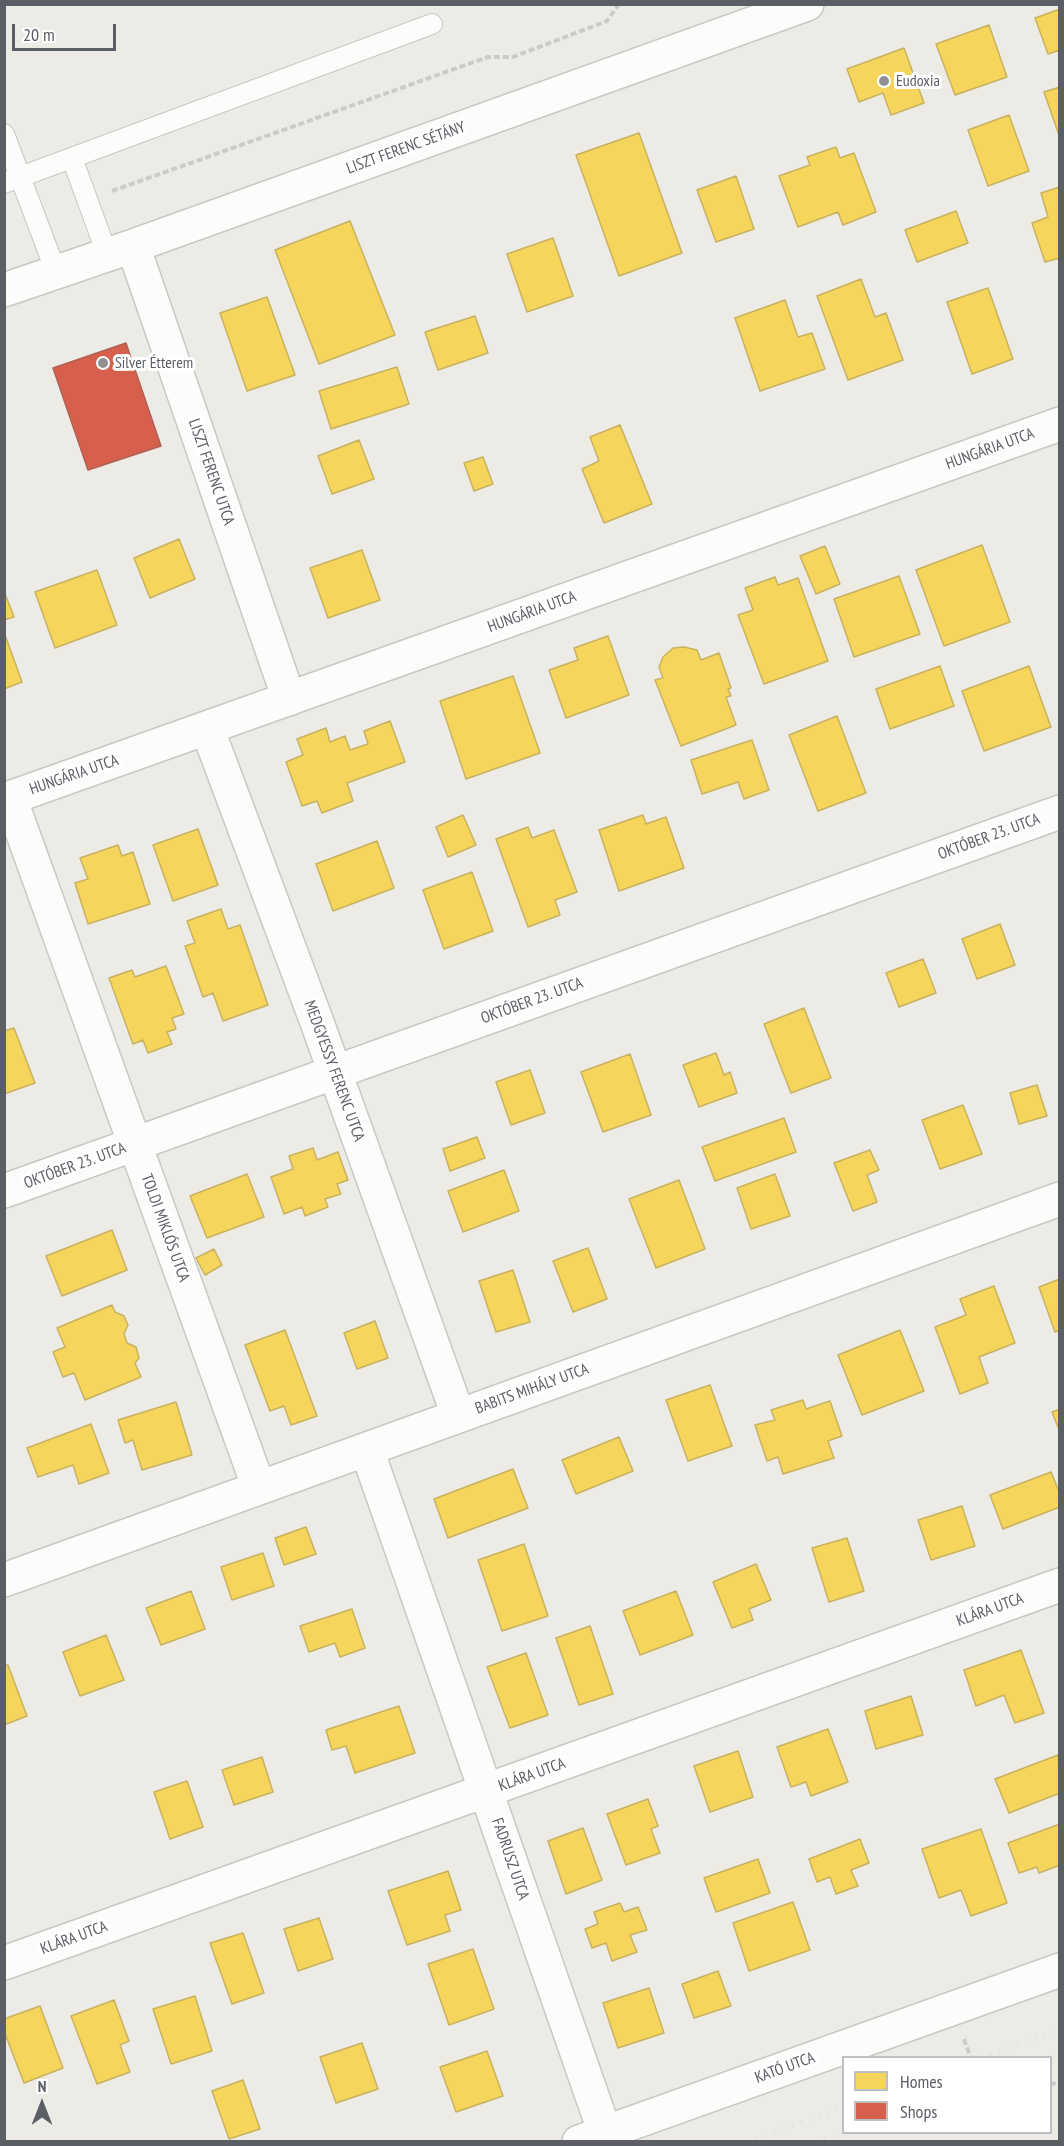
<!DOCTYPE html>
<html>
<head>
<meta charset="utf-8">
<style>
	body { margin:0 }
	#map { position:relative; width:1064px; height:2146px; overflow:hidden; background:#ecebe6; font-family:"PT Sans Narrow",sans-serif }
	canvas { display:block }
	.frame { position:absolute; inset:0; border:6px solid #5b5f65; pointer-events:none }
	.legend { position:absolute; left:842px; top:2056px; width:210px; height:78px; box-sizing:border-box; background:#fff; border:2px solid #bdbfc1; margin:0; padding:8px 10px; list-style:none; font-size:18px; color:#5b5f65 }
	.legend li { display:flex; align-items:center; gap:12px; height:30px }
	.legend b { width:30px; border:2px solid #bdbfc1 }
	.north { position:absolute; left:12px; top:2074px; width:60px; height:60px; -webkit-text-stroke:4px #fff; paint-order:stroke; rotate:0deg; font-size:16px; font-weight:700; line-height:24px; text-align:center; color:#5b5f65 }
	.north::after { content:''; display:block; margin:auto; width:21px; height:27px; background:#5b5f65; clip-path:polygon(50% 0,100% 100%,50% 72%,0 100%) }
	.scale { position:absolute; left:12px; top:24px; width:104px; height:27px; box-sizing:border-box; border:3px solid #5b5f65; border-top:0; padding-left:8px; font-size:18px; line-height:21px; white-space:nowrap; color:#5b5f65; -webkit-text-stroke:4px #fff; paint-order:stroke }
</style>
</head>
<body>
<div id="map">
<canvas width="1064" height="2146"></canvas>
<div class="frame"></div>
<ul class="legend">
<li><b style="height:16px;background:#f6d55c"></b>Homes</li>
<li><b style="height:16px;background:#d6604d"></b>Shops</li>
</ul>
<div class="north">N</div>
<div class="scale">20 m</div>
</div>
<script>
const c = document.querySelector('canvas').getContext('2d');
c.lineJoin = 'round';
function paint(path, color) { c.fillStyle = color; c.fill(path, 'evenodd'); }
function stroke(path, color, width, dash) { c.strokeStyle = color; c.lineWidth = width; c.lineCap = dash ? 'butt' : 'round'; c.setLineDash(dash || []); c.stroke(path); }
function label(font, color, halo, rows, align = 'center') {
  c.font = font + ' "PT Sans Narrow",sans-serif'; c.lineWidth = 6; c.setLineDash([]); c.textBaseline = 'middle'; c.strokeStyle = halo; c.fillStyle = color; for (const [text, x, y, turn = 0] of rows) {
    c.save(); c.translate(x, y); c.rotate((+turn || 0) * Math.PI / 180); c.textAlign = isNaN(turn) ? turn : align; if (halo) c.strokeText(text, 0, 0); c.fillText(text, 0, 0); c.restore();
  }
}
const homes = new Path2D(`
	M1060,9V50L1048,54L1035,18Z
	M989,25L1007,77L955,95L936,44Z
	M904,48L924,103L891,115L883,93L859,102L847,69Z
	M1060,87V138L1044,92Z
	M1009,115L1029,171L988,186L968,130Z
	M639,133L682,253L619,276L576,155Z
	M836,147L840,158L854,153L876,212L843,225L838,212L798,227L779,176L810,165L807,157Z
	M736,176L754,229L716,242L697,190Z
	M1060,187V258L1045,262L1032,223L1048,217L1041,193Z
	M956,211L968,243L917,262L905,230Z
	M350,221L395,335L319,364L275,250Z
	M553,238L573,296L527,312L507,254Z
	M861,279L875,317L886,313L903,360L848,380L817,296Z
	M988,288L1013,359L972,374L947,302Z
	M267,297L295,375L247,391L220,313Z
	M785,300L798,337L812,333L825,369L760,391L735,318Z
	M475,316L488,353L438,370L425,332Z
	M397,367L409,404L331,429L319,391Z
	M620,425L652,504L604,523L582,469L599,461L590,437Z
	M359,440L374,479L332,494L318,456Z
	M483,457L493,484L474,491L464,463Z
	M179,539L195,579L150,598L134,558Z
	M982,545L1010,622L944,646L916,570Z
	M825,546L840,584L816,594L800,556Z
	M362,550L380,600L328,618L310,568Z
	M97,570L117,625L55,648L35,592Z
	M899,576L920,634L854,657L834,599Z
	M775,577L778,585L798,578L828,661L764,684L738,615L753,610L745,588Z
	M4,591L14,617L4,620Z
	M4,632L22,682L4,689Z
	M608,636L629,695L566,718L549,670L578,660L574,648Z
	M684,647L697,650L701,660L719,653L731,688L728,689L731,696L726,697L736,725L681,746L655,680L663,678L659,667L663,657L673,648Z
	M940,666L954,706L890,729L876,689Z
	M1029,666L1051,727L984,751L962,691Z
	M513,676L540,753L466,779L440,701Z
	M837,716L866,793L818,811L789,735Z
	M390,721L405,762L347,783L353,801L322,813L317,801L302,806L286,762L303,755L297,739L326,728L330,742L345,736L350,750L368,744L364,731Z
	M752,740L769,790L744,799L738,782L702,794L691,760Z
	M463,815L476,845L448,857L436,827Z
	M643,815L646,824L666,817L684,868L619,891L599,830Z
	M528,827L532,838L554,830L577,892L555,900L560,915L528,927L496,839Z
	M198,829L218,885L173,901L153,845Z
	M377,841L394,888L333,911L316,864Z
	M118,845L122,856L133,852L150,904L88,924L75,883L88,879L80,858Z
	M472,872L493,931L444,949L423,890Z
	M221,909L228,929L240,925L268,1005L223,1021L213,993L203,997L185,946L195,943L187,921Z
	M1000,924L1015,965L977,979L962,939Z
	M923,959L936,993L899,1007L886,973Z
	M166,966L184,1014L172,1018L176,1029L167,1032L172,1044L148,1053L143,1040L133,1044L109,978L132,970L135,977Z
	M804,1008L831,1078L791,1093L764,1024Z
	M14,1028L35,1083L4,1094V1031Z
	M716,1053L724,1075L730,1072L737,1093L699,1107L683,1065Z
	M630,1054L651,1115L603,1132L581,1072Z
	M530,1070L545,1113L511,1125L496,1082Z
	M1037,1085L1047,1116L1019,1124L1010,1093Z
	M963,1105L982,1154L940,1169L922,1120Z
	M784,1118L796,1152L715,1181L702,1147Z
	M477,1137L485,1158L450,1171L443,1149Z
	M313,1148L317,1160L338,1152L348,1180L337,1184L341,1194L325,1199L328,1207L305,1216L302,1207L284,1214L271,1177L293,1169L289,1156Z
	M870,1150L879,1170L867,1175L877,1202L853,1211L834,1163Z
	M504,1170L519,1211L463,1232L448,1191Z
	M247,1174L264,1217L207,1238L190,1196Z
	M775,1174L790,1216L751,1229L737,1188Z
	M679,1180L705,1249L656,1268L629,1199Z
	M112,1230L127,1270L62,1296L46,1256Z
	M588,1248L607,1299L573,1312L553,1261Z
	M214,1249L222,1265L205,1275L196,1258Z
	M513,1270L530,1322L496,1332L479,1281Z
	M1060,1279V1330L1055,1332L1039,1287Z
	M994,1286L1015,1343L979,1357L988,1383L960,1394L935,1327L966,1315L960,1299Z
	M112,1305L115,1312L124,1316L128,1325L124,1334L127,1343L136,1347L139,1358L135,1363L141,1377L85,1400L74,1373L63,1377L53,1352L65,1347L57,1328Z
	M375,1321L388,1358L357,1369L344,1333Z
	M285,1330L317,1416L291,1425L284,1406L270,1411L245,1345Z
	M900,1330L924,1391L862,1415L838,1355Z
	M710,1385L732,1446L688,1461L666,1400Z
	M803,1400L806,1409L830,1401L842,1436L828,1441L834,1458L783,1474L778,1457L767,1461L755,1425L775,1420L771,1410Z
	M176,1402L192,1455L142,1470L133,1440L125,1443L118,1420Z
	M1060,1409V1432L1052,1412Z
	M91,1424L109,1473L79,1484L73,1465L38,1477L27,1448Z
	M619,1437L633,1471L576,1494L562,1460Z
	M513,1469L528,1508L448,1538L434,1499Z
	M1051,1472L1060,1494V1507L1003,1529L990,1495Z
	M962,1506L975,1546L931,1560L918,1520Z
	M306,1527L316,1554L284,1565L275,1538Z
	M847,1538L864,1591L829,1602L812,1548Z
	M524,1544L548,1616L502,1631L478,1560Z
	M263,1553L274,1586L232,1600L221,1567Z
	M756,1564L771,1600L749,1609L753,1620L732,1628L713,1582Z
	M191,1591L205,1629L161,1645L146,1608Z
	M676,1591L693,1635L640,1655L623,1611Z
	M352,1609L365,1648L340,1657L335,1643L309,1652L300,1626Z
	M590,1626L613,1694L579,1705L556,1638Z
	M106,1635L124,1680L80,1696L63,1652Z
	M1021,1650L1044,1713L1015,1723L1004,1695L976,1706L964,1670Z
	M526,1653L548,1715L510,1728L487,1667Z
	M8,1665L27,1716L4,1725V1666Z
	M911,1696L923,1735L876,1749L865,1711Z
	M399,1706L415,1753L355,1773L346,1746L332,1750L326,1730Z
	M828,1729L848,1782L811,1796L806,1782L791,1787L777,1747Z
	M738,1751L753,1797L710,1812L694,1766Z
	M1058,1755L1060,1793L1009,1813L995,1779Z
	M262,1757L273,1792L234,1805L222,1770Z
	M187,1781L203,1827L170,1839L154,1792Z
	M648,1799L658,1826L651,1829L660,1853L626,1865L607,1814Z
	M1060,1824V1865L1039,1873L1037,1867L1019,1873L1008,1843Z
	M583,1828L602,1880L566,1894L548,1841Z
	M981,1829L1007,1903L971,1916L961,1890L939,1898L922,1849Z
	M860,1839L869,1863L851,1870L858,1886L836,1894L830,1877L817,1882L809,1859Z
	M758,1859L770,1893L716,1912L704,1878Z
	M448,1871L461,1910L445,1915L450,1931L407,1945L388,1891Z
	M793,1902L810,1950L749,1971L733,1923Z
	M620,1903L624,1912L638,1907L647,1930L630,1935L637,1952L612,1961L606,1943L592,1948L585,1929L598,1924L594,1912Z
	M319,1918L333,1959L298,1971L284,1929Z
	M243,1933L264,1993L232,2004L210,1943Z
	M473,1949L494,2009L449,2025L428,1964Z
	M718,1971L731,2006L694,2018L682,1984Z
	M649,1988L664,2033L618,2048L603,2003Z
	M195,1996L212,2051L171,2064L153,2009Z
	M114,2000L129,2041L120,2045L130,2072L97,2084L71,2016Z
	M40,2006L63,2068L24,2083L4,2031V2019Z
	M362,2043L378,2089L336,2103L320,2057Z
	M487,2051L503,2096L456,2112L440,2067Z
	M243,2080L260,2129L229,2139L212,2091Z`);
paint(homes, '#f6d55c');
stroke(homes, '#c8b25f', 1.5);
const shops = new Path2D(`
	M126,343L161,446L88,470L53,368Z`);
paint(shops, '#d6604d');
stroke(shops, '#b16054', 1.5);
const lane = new Path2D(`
	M4,134L56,272
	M72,158L107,254
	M4,183L432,24`);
const street = new Path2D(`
	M133,246L289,699
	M4,290L133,246L807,4
	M207,728L318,1025L458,1415
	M10,798L259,1488
	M4,800L1060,424
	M4,1191L1060,812
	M367,1450L605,2133
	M4,1580L1060,1199
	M4,1963L1060,1585
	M579,2142L1060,1970`);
stroke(lane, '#c8c8c7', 22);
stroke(street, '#c8c8c7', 36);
stroke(new Path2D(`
	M112,191L488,57H513L607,21L619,4
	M964,2039L971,2058
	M1050,2085L1060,2081`), '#c8ccca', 4, [6, 3]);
stroke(lane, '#fcfcfb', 20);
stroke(street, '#fcfcfb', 33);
stroke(new Path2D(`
	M981,2058L1060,2029
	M1050,2058L1060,2054
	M747,2142L844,2107
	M815,2142L844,2132`), '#e4e3e3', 4.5, [1.5, 8]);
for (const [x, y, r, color] of [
	[884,81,6,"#8e9092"],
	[103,363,6,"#8e9092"]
]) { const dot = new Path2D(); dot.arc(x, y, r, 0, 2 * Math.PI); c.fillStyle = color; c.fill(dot); stroke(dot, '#fff', 2); }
label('16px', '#5b5f65', '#fff', [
	["Eudoxia",896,81],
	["Silver Étterem",115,363]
], 'left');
label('16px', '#5b5f65', '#fff', [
	["LISZT FERENC SÉTÁNY",406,148,-20],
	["HUNGÁRIA UTCA",990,449,-20],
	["LISZT FERENC UTCA",211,472,71],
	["HUNGÁRIA UTCA",532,612,-20],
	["HUNGÁRIA UTCA",74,775,-19],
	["OKTÓBER 23. UTCA",989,837,-20],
	["OKTÓBER 23. UTCA",532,1001,-20],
	["MEDGYESSY FERENC UTCA",334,1071,70],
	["OKTÓBER 23. UTCA",75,1166,-20],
	["TOLDI MIKLÓS UTCA",165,1228,70],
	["BABITS MIHÁLY UTCA",532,1389,-20],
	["KLÁRA UTCA",990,1610,-20],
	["KLÁRA UTCA",532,1775,-20],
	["FADRUSZ UTCA",510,1859,71],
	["KLÁRA UTCA",74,1938,-20],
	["KATÓ UTCA",785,2068,-20]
]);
</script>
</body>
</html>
